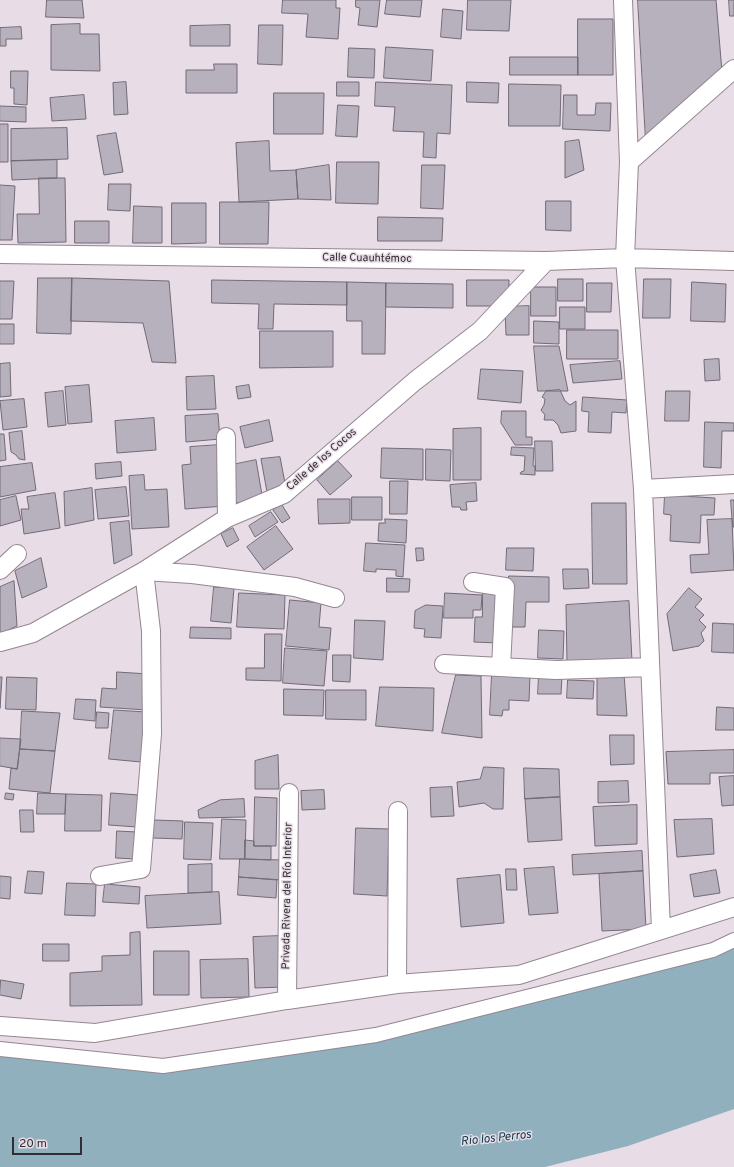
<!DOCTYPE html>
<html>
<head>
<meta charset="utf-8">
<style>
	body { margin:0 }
	#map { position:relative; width:734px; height:1167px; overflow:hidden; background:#e8dce7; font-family:Overpass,sans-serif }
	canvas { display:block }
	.scale { position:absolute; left:12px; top:1137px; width:70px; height:18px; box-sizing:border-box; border:2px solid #322d31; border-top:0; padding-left:5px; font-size:12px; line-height:14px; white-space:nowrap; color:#322d31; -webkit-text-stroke:3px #e8dce7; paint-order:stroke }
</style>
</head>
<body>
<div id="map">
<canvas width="734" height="1167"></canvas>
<div class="scale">20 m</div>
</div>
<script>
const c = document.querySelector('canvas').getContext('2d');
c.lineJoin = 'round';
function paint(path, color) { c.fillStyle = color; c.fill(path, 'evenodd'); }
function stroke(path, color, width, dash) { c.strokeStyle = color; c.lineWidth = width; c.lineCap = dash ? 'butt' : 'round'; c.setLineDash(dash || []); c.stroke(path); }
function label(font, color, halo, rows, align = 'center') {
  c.font = font + ' Overpass,sans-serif'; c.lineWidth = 3; c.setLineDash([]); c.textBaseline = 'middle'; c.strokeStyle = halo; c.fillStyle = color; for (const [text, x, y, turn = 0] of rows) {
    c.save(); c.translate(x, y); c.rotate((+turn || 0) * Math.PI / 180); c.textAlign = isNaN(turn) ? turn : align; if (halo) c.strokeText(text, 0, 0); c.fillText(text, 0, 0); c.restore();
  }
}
paint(new Path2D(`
	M734,941V1109L628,1146L545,1167H0V1049L163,1066L376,1035Z`), '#90b0be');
const building = new Path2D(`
	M47,0H82L84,18L46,17Z
	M283,0H336V8H340L338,39L306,37L308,14L282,13Z
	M356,0H380L377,27L358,25L360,8L356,7Z
	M387,0H422L420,17L385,14Z
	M468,0H511L509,31L467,30Z
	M638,0H716L722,72L646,143Z
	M729,0H734V16H730Z
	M443,9L463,11L461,39L441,37Z
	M578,19H613V75H578Z
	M80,24V34H99L100,71L51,70V25Z
	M230,25V46H190V26Z
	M259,25H283L282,65L258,64Z
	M21,27L22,39H6V46H0V28Z
	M386,47L433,50L431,81L384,78Z
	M349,48L375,49L374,78L348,77Z
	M510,57H578V75H510Z
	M214,64H237V93H186V70H214Z
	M11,71H28L27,105L14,104V88H11Z
	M126,82L128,114L114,115L113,83Z
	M337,82H359V96H337Z
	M376,82L452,85L450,134L437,133L436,158L423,157L424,132L393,131L395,107L375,106Z
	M467,82L499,83L498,103L467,102Z
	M509,84L561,85L560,126H509Z
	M274,93H324L323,134H274Z
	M84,95L86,119L52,121L50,98Z
	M564,95H577V115H595L596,103H611L610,131L563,129Z
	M338,105L359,106L357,137L336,136Z
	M0,106L26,107V122L0,121Z
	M0,124H8V162H0Z
	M67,128L68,159L11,161V129Z
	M116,133L123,172L104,175L97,136Z
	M579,140L584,170L565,178V142Z
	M269,141L270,171L296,170L298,199L239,202L236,143Z
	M57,160V178L12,180L11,161Z
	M337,162H379L378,204L336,203Z
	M329,165L331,200L298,199L296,170Z
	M422,165H445L443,209L421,208Z
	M39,178H65L66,242L18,243L17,214H39Z
	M109,184H131L130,211L108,210Z
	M0,185L15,186L12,240H0Z
	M546,201H571V231L546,230Z
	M220,202H269L268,244H220Z
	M172,203H206V243L172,244Z
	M134,206L162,207V243H133Z
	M378,217L443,218L442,241H378Z
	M75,221H109V243H75Z
	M38,278H72L71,334L37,333Z
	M72,278L169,281L176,363L152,362L143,323L71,321Z
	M558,279H583V301H558Z
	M644,279H671L670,318H643Z
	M212,280L347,282V305L274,304L273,329H258L259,304L212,303Z
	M467,280H509V295L499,306H467Z
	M0,281H14L12,319H0Z
	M347,282L386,283L385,354H362V321H347Z
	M692,282L726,284L725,322L691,321Z
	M386,283L453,284V308L386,307Z
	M587,283H612L611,312H587Z
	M531,287H556V316H531Z
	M529,306V335H506L505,307Z
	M560,307H585V329H560Z
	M534,321L559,322V344L534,343Z
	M0,324H14V344H0Z
	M567,330H618V359H567Z
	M260,331H333V367L260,368Z
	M534,346H559L568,391H538Z
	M719,359L720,380L705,381L704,360Z
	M620,361L622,379L573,383L570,365Z
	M10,363L11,396L0,397V364Z
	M481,369L523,371L521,403L478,399Z
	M214,376L216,409L187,410L186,377Z
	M89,385L92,422L68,424L65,387Z
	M249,385L251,397L238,399L236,387Z
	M560,390L565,401L570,405L576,401V431L561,433L558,425L553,420H544L545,415L541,410L544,405L545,399L542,397L546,391Z
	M63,391L66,425L48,427L45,393Z
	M666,391H690L689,421H665Z
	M583,397L627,400L626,413L612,412L611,433L588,432L589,412L582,411Z
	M24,399L27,427L3,430L0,401Z
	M502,411H526V437H532V445H515L501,423Z
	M218,414L220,439L186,442L185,416Z
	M154,418L156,450L117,453L115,421Z
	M269,420L273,441L245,448L240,427Z
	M705,422L734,423V431H722L721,468L704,467Z
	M481,428V480H453V429Z
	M22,431L25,460L19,459L16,455L11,452L9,433Z
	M0,434H4L6,460L0,461Z
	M535,441H552L553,471H536Z
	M220,445L225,506L185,509L182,465L191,464L190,447Z
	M512,447L534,448L533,466H535V475L520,474L521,472L524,471L525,456L511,455Z
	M382,448L423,449V480L381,478Z
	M426,449L451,450L450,481L426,480Z
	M280,457L285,483L267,492L261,459Z
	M256,460L262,495L253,501L231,504L227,466Z
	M338,461L352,476L330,495L317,480Z
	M121,462L122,476L96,479L95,464Z
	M32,463L36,490L0,497V467Z
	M144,475L145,490L167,489L169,527L132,529L129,476Z
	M390,481H408L407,514H390Z
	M476,483L477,501L466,502L467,510H461L460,507H452L450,485Z
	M126,487L129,516L98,519L95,490Z
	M92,488L94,520L65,526L64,492Z
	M55,493L60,528L24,534L21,509H29L27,497Z
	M665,495L715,498L714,515H701L700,543L670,541L671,515L664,514Z
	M16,496L21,520L0,526V500Z
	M352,497H382V520H352Z
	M318,499H350V523L319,524Z
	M731,500H734V527H733L732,519Z
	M592,503H626L627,584H593Z
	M282,505L290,518L282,523L273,510Z
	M271,512L278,522L255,537L249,526Z
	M385,519L407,520L406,543L378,541L379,523H385Z
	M732,519L734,570L691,573L690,555L709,554L707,520Z
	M129,521L132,555L114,564L110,523Z
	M276,526L293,549L264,570L247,547Z
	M233,528L239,540L227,547L221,534Z
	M366,543L405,545L403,577L396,576V570L376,569V572L364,571Z
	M416,548H423L424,560L417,561Z
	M507,548H534L533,571L506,570Z
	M41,558L47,587L22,598L15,571Z
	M563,569H588L589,588L564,589Z
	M509,576L549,577V602H526L525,627H508Z
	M387,578L410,579L409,592H387Z
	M14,581L17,626L0,634V587Z
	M214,587L234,588L231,623L211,621Z
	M689,588L702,599L695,607L704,615L699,620L706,627L701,633L704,641L699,646L673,651L667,614Z
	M483,591L500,592L498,643L474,642L475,617H482Z
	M239,593L285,595L284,629L237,627Z
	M445,593L482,595L481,610H473V618H444Z
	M290,600L321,603L319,627L331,628L329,650L286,646Z
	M629,601L632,661L567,664L566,605Z
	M426,605L443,606L441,638L424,637L425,629L414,628L415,611Z
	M355,620L385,621L383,660L354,658Z
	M713,623L734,624V653L712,652Z
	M191,627L231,628V639L190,638Z
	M539,630L564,631L563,659L538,658Z
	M265,634H282L281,681L246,680V668H264Z
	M285,648L327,651L324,686L283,683Z
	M333,655H351L350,682L333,681Z
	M117,672L149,674L147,710L100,707L102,688L116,689Z
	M492,674L530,675L529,701L509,700V710H503L502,716L490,715Z
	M624,674L627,716L597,715V676Z
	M456,675L481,676L482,738L442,733Z
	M539,675L562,676L561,694H538Z
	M0,677H2L0,708Z
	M7,677L37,678L36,710L6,709Z
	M568,680L594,681L593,699L567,698Z
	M380,687L434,688L433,731L376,726Z
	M284,689L324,690L323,716L284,715Z
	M326,690H366V720L326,719Z
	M76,699L96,700L95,721L74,719Z
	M717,707L734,708V730H716Z
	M114,710L146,712L141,762L109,759Z
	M22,711L60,713L55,751L20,749Z
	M97,712L109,713L108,728H96Z
	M610,735H634V764L611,765Z
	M0,738L21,739L17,769L0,766Z
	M20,749L55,751L50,793L9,789L11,768L17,769Z
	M734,750V773H710V784H668L666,752Z
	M278,755L279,789H255V761Z
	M484,767L504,768L503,809H493L484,803L459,807L457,782L480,779Z
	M524,768L559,769L560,797L525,799Z
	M734,776V805L722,806L719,777Z
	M628,781L629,802L598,803V782Z
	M452,787L454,816L431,817L430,788Z
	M324,790L325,809L302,810L301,791Z
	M6,793L14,794L13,800L5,799Z
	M38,793L66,794L65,814H37Z
	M111,793L139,795L137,827L109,825Z
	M66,794L102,795L101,831H65Z
	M255,797L277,798L276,846H254Z
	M560,797L562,840L528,842L525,799Z
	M244,799L245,817L199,818L198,810L220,800Z
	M637,805V844L595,846L593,807Z
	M20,810H33L34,832H21Z
	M222,819L246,820L245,859H220Z
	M712,819L714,854L677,857L674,820Z
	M154,820L183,821L182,839L153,838Z
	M185,822L213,823L211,860L184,859Z
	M356,828L389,829L387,896L354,894Z
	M117,831L137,832L136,859L116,858Z
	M245,840L254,841V846H271V860L245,859Z
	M642,851L643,871L573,875L572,855Z
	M240,859L283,860V880L239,877Z
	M212,864V892L188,893V865Z
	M554,867L558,913L529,915L524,869Z
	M506,869H516L517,890H507Z
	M716,870L720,893L694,897L690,875Z
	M28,871L44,872L42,894L25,893Z
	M643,871L646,929L602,931L599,874Z
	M500,875L504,923L461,927L457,879Z
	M0,876L11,877L10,899L0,898Z
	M239,877L277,880L276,898L238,895Z
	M67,883L96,884L95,916L65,915Z
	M105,884L140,887L139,904L103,902Z
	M219,892L221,924L147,928L145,896Z
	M140,932L142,1005L70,1006V973L102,971V956L130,955V933Z
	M280,936L283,987L255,988L253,937Z
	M43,944H69V961H43Z
	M154,951H189V995H154Z
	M248,959L249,997L201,998L200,960Z
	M1,980L24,984L21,999L0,995Z`);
paint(building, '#b7b0bd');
stroke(building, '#726b77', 1);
const pedestrian = new Path2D(`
	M0,1049L163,1066L376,1035L713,950L734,940`);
const minor = new Path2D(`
	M623,0L629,162L625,258L643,489L661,930
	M629,162L734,69
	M0,254L546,261L625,258L734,261
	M226,437L227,518
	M643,489L734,484
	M0,570L17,554
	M473,582L505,587L501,667
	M0,642L33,633L144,571L227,518L284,494L415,381L480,331L546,261
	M444,664L556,670L650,667
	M100,876L141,869L152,734L151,631L144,571L192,574L295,587L335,598
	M397,984L398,811
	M287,1000L289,793
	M0,1026L95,1033L287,1000L397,984L519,975L734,907`);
stroke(pedestrian, '#938791', 16);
stroke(minor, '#938791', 20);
stroke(pedestrian, '#fff', 14);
stroke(minor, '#fff', 18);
label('11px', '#322d31', '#e8dce7', [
	["Calle Cuauhtémoc",367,259,1],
	["Calle de los Cocos",322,460,-41],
	["Privada Rivera del Río Interior",288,896,-89]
]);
label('italic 12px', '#013343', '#e8dce7', [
	["Rio los Perros",496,1139,-6]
]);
</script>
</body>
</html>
